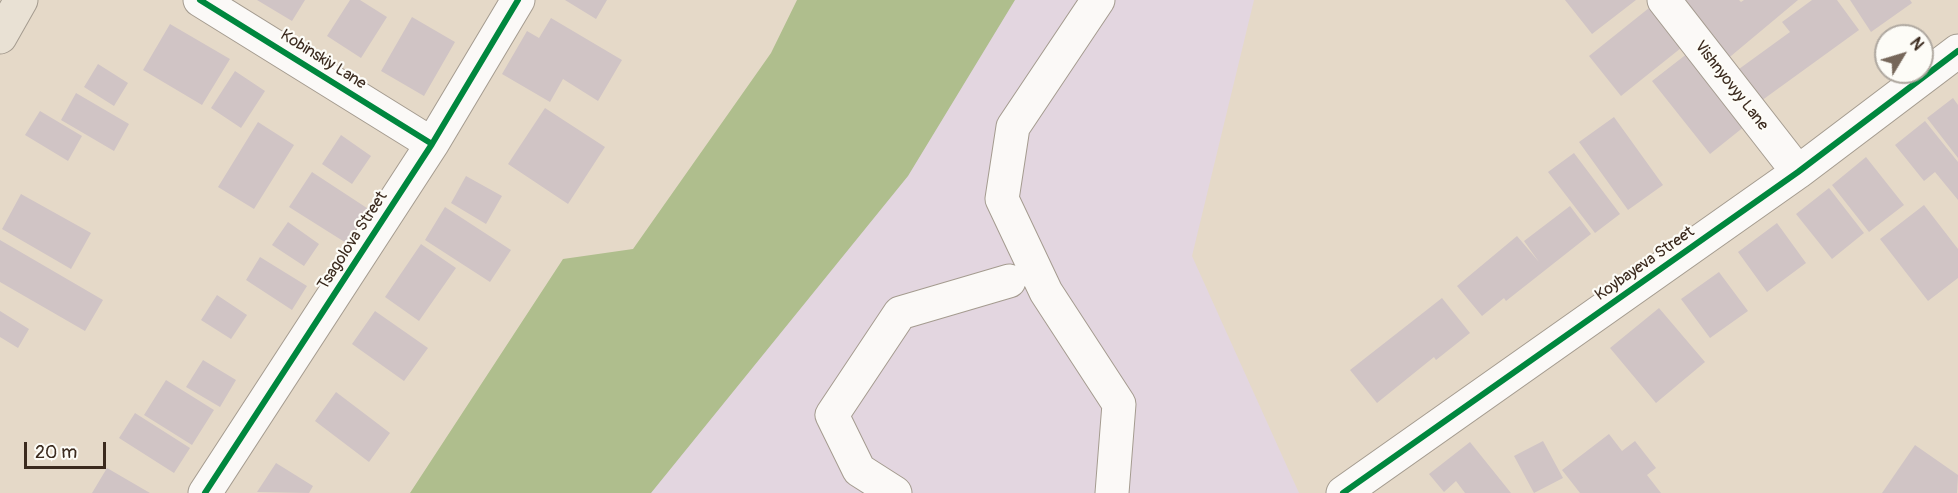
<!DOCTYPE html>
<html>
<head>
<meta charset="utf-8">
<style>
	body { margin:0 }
	#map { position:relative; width:1958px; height:493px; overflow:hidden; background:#e5d9c8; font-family:Pangolin,sans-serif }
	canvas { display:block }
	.north { position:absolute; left:1874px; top:24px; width:60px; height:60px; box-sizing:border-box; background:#fdfcf7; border:2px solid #afa8a0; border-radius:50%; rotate:52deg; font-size:16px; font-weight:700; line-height:24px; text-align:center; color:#3b2a1e }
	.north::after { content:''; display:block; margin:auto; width:21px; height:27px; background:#76675a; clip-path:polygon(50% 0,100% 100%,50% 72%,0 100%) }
	.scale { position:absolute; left:24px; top:442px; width:82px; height:27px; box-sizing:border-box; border:3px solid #3b2a1e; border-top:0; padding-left:8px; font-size:18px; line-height:21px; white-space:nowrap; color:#3b2a1e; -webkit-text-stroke:4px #fdfcf7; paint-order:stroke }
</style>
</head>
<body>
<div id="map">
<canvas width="1958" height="493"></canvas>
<div class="north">N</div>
<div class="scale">20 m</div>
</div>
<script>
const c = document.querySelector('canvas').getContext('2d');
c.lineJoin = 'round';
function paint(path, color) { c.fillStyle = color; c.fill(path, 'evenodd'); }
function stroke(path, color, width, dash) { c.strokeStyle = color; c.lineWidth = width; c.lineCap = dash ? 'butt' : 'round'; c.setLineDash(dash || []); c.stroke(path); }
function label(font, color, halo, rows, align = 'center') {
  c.font = font + ' Pangolin,sans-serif'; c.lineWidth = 4.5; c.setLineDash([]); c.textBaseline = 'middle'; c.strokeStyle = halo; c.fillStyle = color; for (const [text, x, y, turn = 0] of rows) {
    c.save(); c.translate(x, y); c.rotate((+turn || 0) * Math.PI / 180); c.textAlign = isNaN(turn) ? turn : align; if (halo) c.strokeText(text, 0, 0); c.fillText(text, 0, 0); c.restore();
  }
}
paint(new Path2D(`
	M849,0H1254L1192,256L1299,493H550Z`), '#e3d6e0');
paint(new Path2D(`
	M797,0H1015L908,176L651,493H410L563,259L633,249L771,53Z`), '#afbe8d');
paint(new Path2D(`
	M257,0H305L292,21Z
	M350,0H360L387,17L361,58L327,36Z
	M565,0H607L596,19Z
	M1565,0H1636L1592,34Z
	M1674,0H1739L1741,2L1744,0H1798L1725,61Z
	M1812,0H1837L1859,30L1761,101L1739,69L1790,32L1782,22Z
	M1850,0H1910L1912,3L1871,32Z
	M1654,4L1686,44L1621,96L1589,56Z
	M412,17L455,42L424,96L381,71Z
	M551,18L622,60L598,101L563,79L550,102L502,74L527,31L539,38Z
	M170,24L230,59L202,105L143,70Z
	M1688,53L1745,126L1710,154L1652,81Z
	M98,64L128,83L114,106L84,87Z
	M235,71L265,91L241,128L211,108Z
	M76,93L129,124L114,151L61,120Z
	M1953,98L1958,105V158L1927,118Z
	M545,108L605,147L568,204L508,164Z
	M40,111L82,136L68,161L25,135Z
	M1614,117L1663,185L1628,210L1579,142Z
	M1925,121L1958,162V200L1935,172L1924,181L1895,145Z
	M258,122L294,145L254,209L218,187Z
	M341,135L371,156L352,184L322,164Z
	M1574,153L1620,214L1595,233L1548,172Z
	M1866,157L1904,205L1869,232L1832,185Z
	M312,172L373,212L351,246L289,207Z
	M466,176L502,196L486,224L451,203Z
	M1829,188L1864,233L1832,259L1796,214Z
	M21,194L91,233L71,269L2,229Z
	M1924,205L1958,249V278L1928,301L1880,239Z
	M1570,206L1591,234L1506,301L1504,298L1482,316L1457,286L1517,236L1539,262L1524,241Z
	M445,207L511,250L490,282L425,240Z
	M288,222L319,244L304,266L272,245Z
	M1777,223L1806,263L1767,292L1738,252Z
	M0,240L103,300L85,331L0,282Z
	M421,244L456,268L419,321L385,297Z
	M260,257L307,286L292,310L246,280Z
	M1719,272L1748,311L1710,338L1681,299Z
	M217,295L247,315L231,339L201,320Z
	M1442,298L1470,333L1436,360L1434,357L1377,403L1350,370Z
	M1659,308L1705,362L1656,403L1610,348Z
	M0,311L29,329L18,348L0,337Z
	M375,311L428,348L404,381L352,344Z
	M203,360L236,380L220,407L186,387Z
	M166,380L214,410L192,445L144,415Z
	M336,392L390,433L369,462L315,421Z
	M135,413L190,448L174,473L119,438Z
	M1609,434L1622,451L1635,441L1656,468L1647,475L1661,493H1580L1562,470Z
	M1543,441L1563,478L1534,493L1514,456Z
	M1470,442L1511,493H1465L1456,481L1444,492L1429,474Z
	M1915,445L1958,475L1957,493H1882Z
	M276,463L313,486L309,493L257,492Z
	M107,468L150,493H92Z`), '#d0c4c5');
const minor = new Path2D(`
	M200,0L432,144
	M1098,0L1013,127L1002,199L1046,292L1119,404L1112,493
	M1664,0L1798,172
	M205,493L432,144L518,0
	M895,493L859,470L832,415L900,313L1009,281
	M1343,493L1798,172L1958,51`);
const major = new Path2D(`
	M0,37L21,0`);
stroke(minor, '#a49b8f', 35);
stroke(major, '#a49b8f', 35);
stroke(minor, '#fbf9f7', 33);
stroke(major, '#e9e1d4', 33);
stroke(new Path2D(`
	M200,0L432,144
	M205,493L432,144L518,0
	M1343,493L1798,172L1958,51`), '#00873e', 6);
label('16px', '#3b2a1e', '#fdfcf7', [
	["Kobinskiy Lane",323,60,32],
	["Vishnyovyy Lane",1731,86,52],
	["Tsagolova Street",353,241,-57],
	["Koybayeva Street",1645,264,-35]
]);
</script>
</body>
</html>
